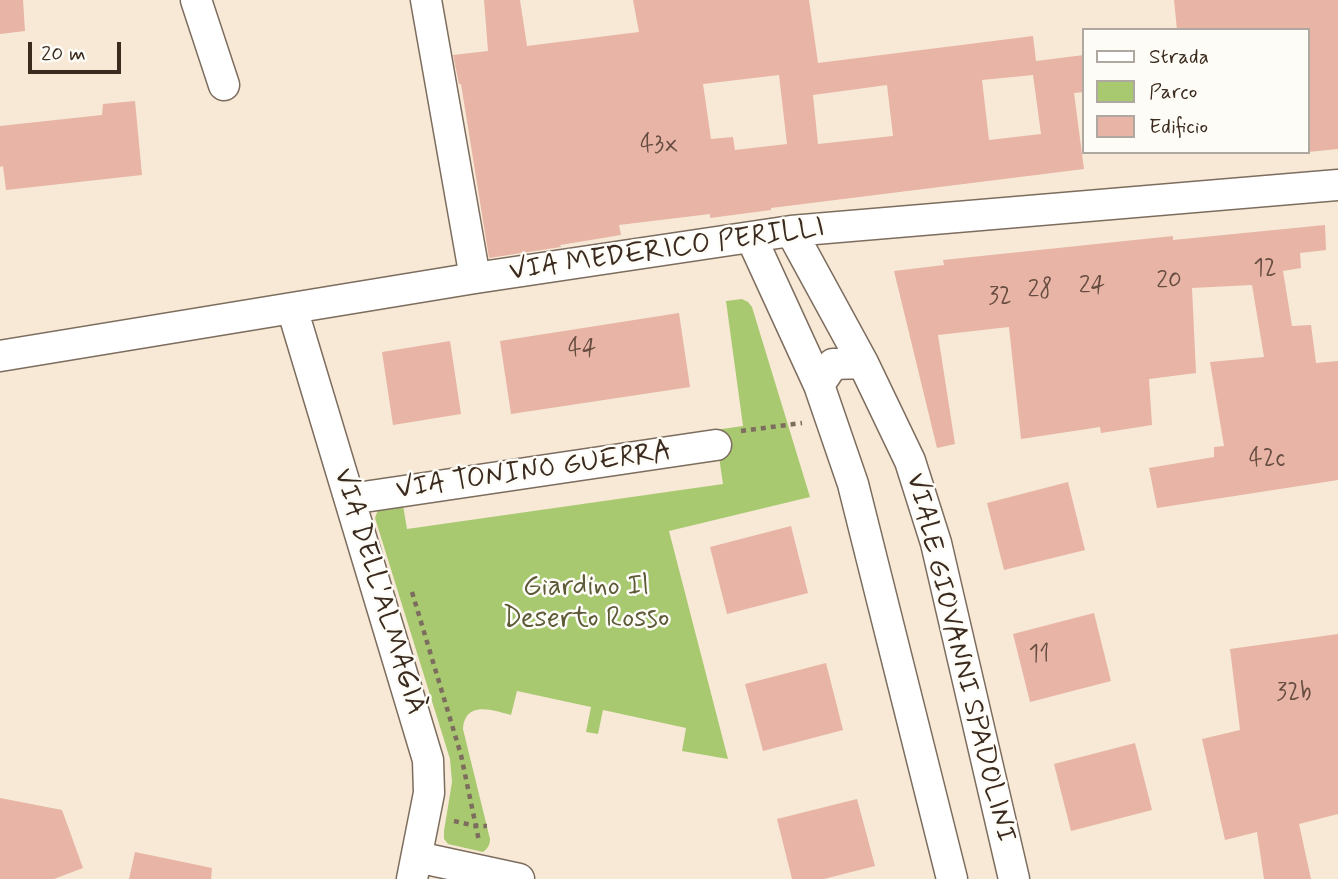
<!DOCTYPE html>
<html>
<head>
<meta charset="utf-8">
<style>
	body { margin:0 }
	#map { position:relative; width:1338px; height:879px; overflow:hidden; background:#f7e9d6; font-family:Mynerve,sans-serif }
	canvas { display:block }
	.legend { position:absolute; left:1082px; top:28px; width:228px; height:126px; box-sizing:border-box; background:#fdfcf7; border:2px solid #afa8a0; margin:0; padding:9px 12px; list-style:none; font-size:21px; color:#3b2a1e }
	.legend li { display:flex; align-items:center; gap:14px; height:35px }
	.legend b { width:35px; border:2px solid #afa8a0 }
	.scale { position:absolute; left:28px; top:42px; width:93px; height:32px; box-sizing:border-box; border:4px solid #3b2a1e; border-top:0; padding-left:9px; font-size:21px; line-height:24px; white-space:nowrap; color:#3b2a1e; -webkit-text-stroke:5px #fdfcf7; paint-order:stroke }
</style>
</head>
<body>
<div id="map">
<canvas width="1338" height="879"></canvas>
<ul class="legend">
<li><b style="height:9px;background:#fff"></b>Strada</li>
<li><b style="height:19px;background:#a9c971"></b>Parco</li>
<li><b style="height:19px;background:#e7b4a5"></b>Edificio</li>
</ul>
<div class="scale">20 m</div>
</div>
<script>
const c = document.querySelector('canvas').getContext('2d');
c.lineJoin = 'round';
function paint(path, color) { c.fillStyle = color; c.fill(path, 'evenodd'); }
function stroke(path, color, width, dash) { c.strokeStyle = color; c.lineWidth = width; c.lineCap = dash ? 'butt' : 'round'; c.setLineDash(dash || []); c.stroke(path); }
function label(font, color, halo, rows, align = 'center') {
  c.font = font + ' Mynerve,sans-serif'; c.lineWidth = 5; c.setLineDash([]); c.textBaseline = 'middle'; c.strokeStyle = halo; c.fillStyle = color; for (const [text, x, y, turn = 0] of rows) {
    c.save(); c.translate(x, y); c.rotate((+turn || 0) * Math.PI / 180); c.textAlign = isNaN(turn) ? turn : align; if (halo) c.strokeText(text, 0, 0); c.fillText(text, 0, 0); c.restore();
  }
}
paint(new Path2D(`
	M742,299L748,302L752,307L810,497L669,531L728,759L682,751L686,728L603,710L598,734L586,732L591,707L517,691L511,715C493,710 465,700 463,729L490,839C490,845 488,848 483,852L448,844L444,839V831L452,782L450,759L375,518L379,507L403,505L407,529L723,484L715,430L743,426L726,301Z`), '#a9c971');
paint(new Path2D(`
	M0,0H23L25,31L0,34Z
	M484,0H520L527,46L639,32L633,0H809L818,63L1033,36L1036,61L1084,55V92L1074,93L1084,169L771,208V210L710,218V214L619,225L621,235L560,245L561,247L489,258L461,84H459L453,55L488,51ZM779,75L787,144L735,150L733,137L711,139L703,84ZM1033,75L1041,134L989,140L982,80ZM887,85L893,136L818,144L813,95Z
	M1174,0H1338V149L1308,152V30H1177Z
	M135,101L142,175L6,190L3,166L0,167V126L102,115L103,104Z
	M1325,225L1326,250L1300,253L1301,268L1283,271L1292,326L1311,325L1316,363L1338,361V480L1157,508L1149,468L1214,457V447L1224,446L1210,362L1264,357L1252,285L1192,288L1196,373L1149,379L1152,425L1101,433L1100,427L1021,439L1009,327L938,335L955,444L937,448L894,271L944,265L943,260L1173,236V240Z
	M679,313L690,387L511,414L500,341Z
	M450,341L461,414L393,425L382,352Z
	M1068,482L1085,550L1004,570L987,503Z
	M791,526L808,593L727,614L710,547Z
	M1094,613L1111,681L1030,702L1013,634Z
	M1338,634V814L1299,824L1311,879H1264L1257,832L1225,840L1202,739L1240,730L1230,649Z
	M826,663L843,730L763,751L745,684Z
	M1135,743L1152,810L1071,831L1054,764Z
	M0,798L62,810L83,868L54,879H0Z
	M857,799L875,866L824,879H792L777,819Z
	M135,852L212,868L211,879H129Z`), '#e7b4a5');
const minor = new Path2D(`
	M196,0L224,85
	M426,0L475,278
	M791,231L863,363L910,461L936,543L1014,879
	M751,237L819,385
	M292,308L428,760L429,793L412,879
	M0,356L475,278L791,231L1338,185
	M863,363L833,364L819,385L853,484L952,879
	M350,499L716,445
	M417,857L519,879`);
stroke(minor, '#7d6d5e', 33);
stroke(new Path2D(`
	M741,431L802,423
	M412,592L461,755L479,841
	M454,821L476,826H487`), '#7d6d5e', 4.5, [5, 5]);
stroke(minor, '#fff', 30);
label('24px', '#664c40', null, [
	["43x",659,146],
	["12",1265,270],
	["20",1169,282],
	["24",1092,287],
	["28",1040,291],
	["32",1000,298],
	["44",582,350],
	["42c",1267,460],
	["11",1039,656],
	["32b",1294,694]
]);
label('28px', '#3b2a1e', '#fdfcf7', [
	["VIA MEDERICO PERILLI",667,251,-8],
	["VIA TONINO GUERRA",534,472,-8],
	["VIA DELL'ALMAGIÀ",378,592,73],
	["VIALE GIOVANNI SPADOLINI",959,658,76]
]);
label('28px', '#5c5a37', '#fdfcf7', [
	["Giardino Il",586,588],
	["Deserto Rosso",586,620]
]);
</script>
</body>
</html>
